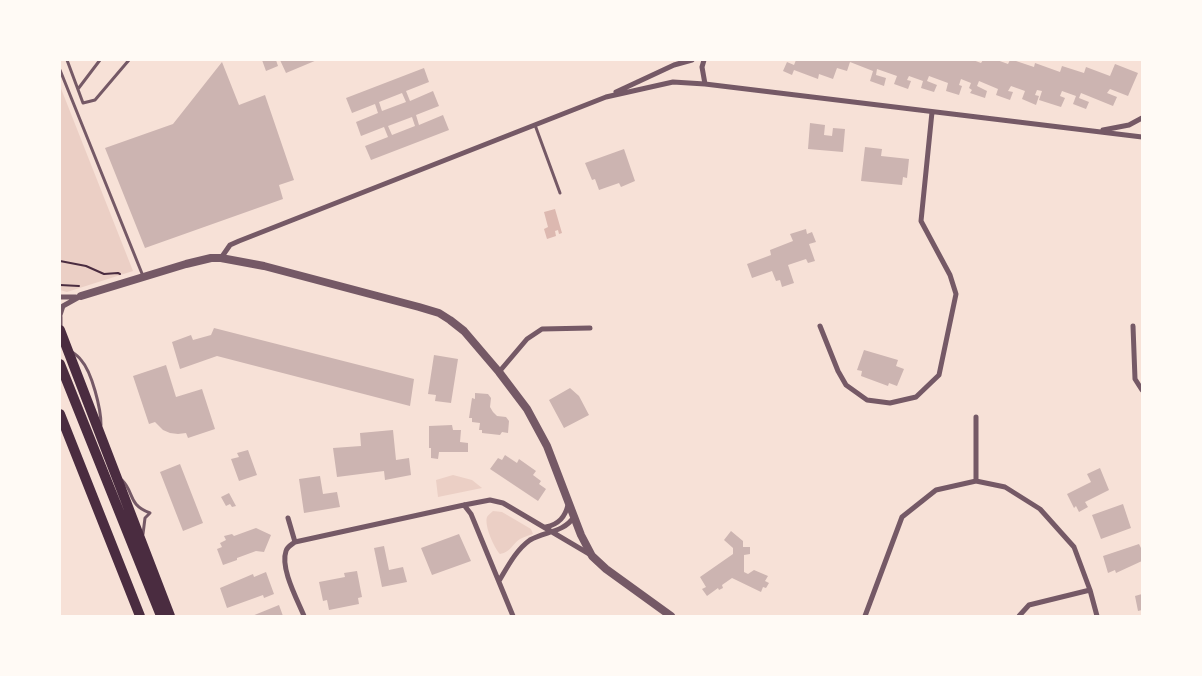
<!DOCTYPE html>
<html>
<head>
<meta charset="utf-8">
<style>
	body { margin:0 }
	#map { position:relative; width:1202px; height:676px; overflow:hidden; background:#f7e1d7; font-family:"Source Sans 3",sans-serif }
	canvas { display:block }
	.frame { position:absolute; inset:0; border:61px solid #fffaf5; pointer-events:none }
</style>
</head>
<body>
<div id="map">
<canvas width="1202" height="676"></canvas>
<div class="frame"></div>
</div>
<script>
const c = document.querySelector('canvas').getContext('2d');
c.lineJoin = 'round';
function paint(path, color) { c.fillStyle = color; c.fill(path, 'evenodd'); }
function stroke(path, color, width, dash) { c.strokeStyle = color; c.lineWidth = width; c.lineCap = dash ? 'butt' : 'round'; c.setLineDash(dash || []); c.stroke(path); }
paint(new Path2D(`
	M60,86L133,271L67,292L60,290Z
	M453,475L472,480L482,488L438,497L436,480Z
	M493,511L502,512L531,529L533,534C529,535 524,537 520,539C512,544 511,552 500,554C494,548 484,525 487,517C488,515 491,513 493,511Z`), '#ebcfc5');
paint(new Path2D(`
	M555,209L562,233L559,234L558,230L555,231L556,236L547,239L544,229L548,227L544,212Z`), '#dcb8b0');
paint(new Path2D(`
	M262,60H276L278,66L266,71Z
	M280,60H317L286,73Z
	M796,60H973L981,63L983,60H997L1008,64L1010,60H1013L1034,67L1035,63L1060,72L1062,66L1084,73L1086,67L1110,76L1115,64L1138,73L1128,96L1110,89L1107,93L1117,97L1113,106L1081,93L1079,98L1089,102L1086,109L1073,104L1076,96L1062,91L1060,96L1065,98L1061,107L1039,100L1042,91L1037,90L1035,95L1039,96L1036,105L1022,99L1025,91L1011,86L1008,91L1013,92L1010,100L996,95L998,89L979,81L977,86L987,91L985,98L970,93L972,90L969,88L971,83L961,79L959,85L962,86L959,95L946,91L948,83L929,76L927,81L937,85L934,92L921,88L923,81L909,76L907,80L911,81L908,89L894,84L897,76L877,69L876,75L886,78L884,86L870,81L873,71L850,62L847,71L837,68L833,79L819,74L818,79L794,70L792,75L783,71L787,62L794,65Z
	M222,62L239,105L265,95L294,180L279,185L283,199L145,248L105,148L173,124Z
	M424,68L429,82L406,91L410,101L433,91L439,106L416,115L419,125L443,115L449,130L371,160L365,146L388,137L384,127L361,136L356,122L378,113L375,104L352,113L346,98ZM402,93L406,102L382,111L379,102ZM412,117L415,126L392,135L388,126Z
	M810,123L825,125L824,135L832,136L833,128L845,129L843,152L808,149Z
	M865,147L882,149L881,156L909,159L907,178L903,177L902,185L861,181Z
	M624,149L635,181L621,187L619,183L599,190L595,179L592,180L585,163Z
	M806,229L807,234L812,232L816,242L809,244L815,261L808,263L806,259L788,265L794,283L782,287L780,280L776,281L772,271L752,278L747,264L771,255L770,250L793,241L790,234Z
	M214,328L414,379L410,406L217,356L180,369L172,342L191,335L193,340L211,335Z
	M864,350L898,360L896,366L904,369L897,386L889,383L888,386L861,376L862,371L857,370Z
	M434,355L458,359L451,403L435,401L436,395L428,394Z
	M166,365L176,397L202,389L215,429L188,438L186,433L178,434L170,433L163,430L155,422L149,424L133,376Z
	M570,388L579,396L589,415L564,428L549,400Z
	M475,393L488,394L491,398L490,407L493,412L497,416L506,417L509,421L508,433L502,432L500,435L482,433V430H479L480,423L472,422V418H469L472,398L475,399Z
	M452,425L453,430H461L460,442L468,443V452H439L438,459L431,458V448H429V426Z
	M393,430L396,460L409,458L411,475L385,480L384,471L337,477L333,448L361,446L360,433Z
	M248,450L257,475L239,481L231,459L239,457L237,453Z
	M505,455L517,463L519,459L536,471L533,475L541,481L539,484L546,489L538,501L490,469L498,458L502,460Z
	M180,464L203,523L183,531L160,472Z
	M1100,468L1109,490L1085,502L1088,507L1079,512L1076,506L1074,508L1067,494L1091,482L1087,474Z
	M320,476L323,494L337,492L340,507L304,513L299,479Z
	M229,493L236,506L232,507L230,504L226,506L221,497Z
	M1123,504L1131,528L1101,539L1092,515Z
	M256,528L271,535L264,552L256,551L237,558V560L223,565L217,549L222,547L220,543L226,540L224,536L232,534L234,536Z
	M731,531L743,541V547H750V554L744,555V572L748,574L754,570L768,576L765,581L769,583L766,588L763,587L761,592L732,578L722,585L723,588L719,590L718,588L707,596L702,589L706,587L700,577L733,554V548L724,540Z
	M459,534L471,561L432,575L421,548Z
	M1139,544L1142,550V561L1116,573L1115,570L1108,573L1103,556Z
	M384,546L389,570L403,567L407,582L382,587L374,548Z
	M357,571L362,597L358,598L359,604L329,610L327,600L323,601L319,582L345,577L344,573Z
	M266,572L274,594L264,598L263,595L227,608L220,588L253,574L254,577Z
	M1142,594V610L1138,611L1135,596Z
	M279,605L283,616H252Z`), '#ccb4b1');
stroke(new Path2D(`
	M60,261L86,266L104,274L118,273L120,274
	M60,285L79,286`), '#4a2c40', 2);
stroke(new Path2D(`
	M67,60L83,103L95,100L129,60
	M60,70L143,276
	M78,89L100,60
	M535,125L560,193
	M72,352C75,354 79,357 81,360C92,372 101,409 101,425
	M122,480C135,493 127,504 150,513L145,518L143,534`), '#755966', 3);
stroke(new Path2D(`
	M704,60L702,67L705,84
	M616,92L674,65L692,60
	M1103,130L1129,125L1142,118
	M221,258L230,245L239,241L606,97L673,82L705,84L1142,137
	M60,297H76
	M60,315L63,306L81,296
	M60,317V331
	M820,326L838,371L846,385L867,400L890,403L916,397L939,375L956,294L950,275L921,221L932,112
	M1133,326L1135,379L1142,390
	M499,372L527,339L542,329L590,328
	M976,481V417
	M464,505L471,514L513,616
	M288,518L295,542
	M546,527C559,524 565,517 568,505
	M499,581C508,566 516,550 530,540C545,531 563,533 574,517
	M304,616C297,599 280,568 286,551C287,547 291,545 295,542L464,505L490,500L503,503L591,555
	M865,616L902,517L936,490L976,481L1005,487L1040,509L1074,547L1090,590L1097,616
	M1019,616L1029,605L1090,590`), '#755966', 5);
stroke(new Path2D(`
	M81,296L186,264L211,258H221L264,266L419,307L439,313L450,320L464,331L499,372L527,409L547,446L581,535L592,556L606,569L671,616`), '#755966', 8);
stroke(new Path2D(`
	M60,330L170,616
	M60,364L161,616
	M60,414L140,616`), '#4a2c40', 10);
</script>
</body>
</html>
